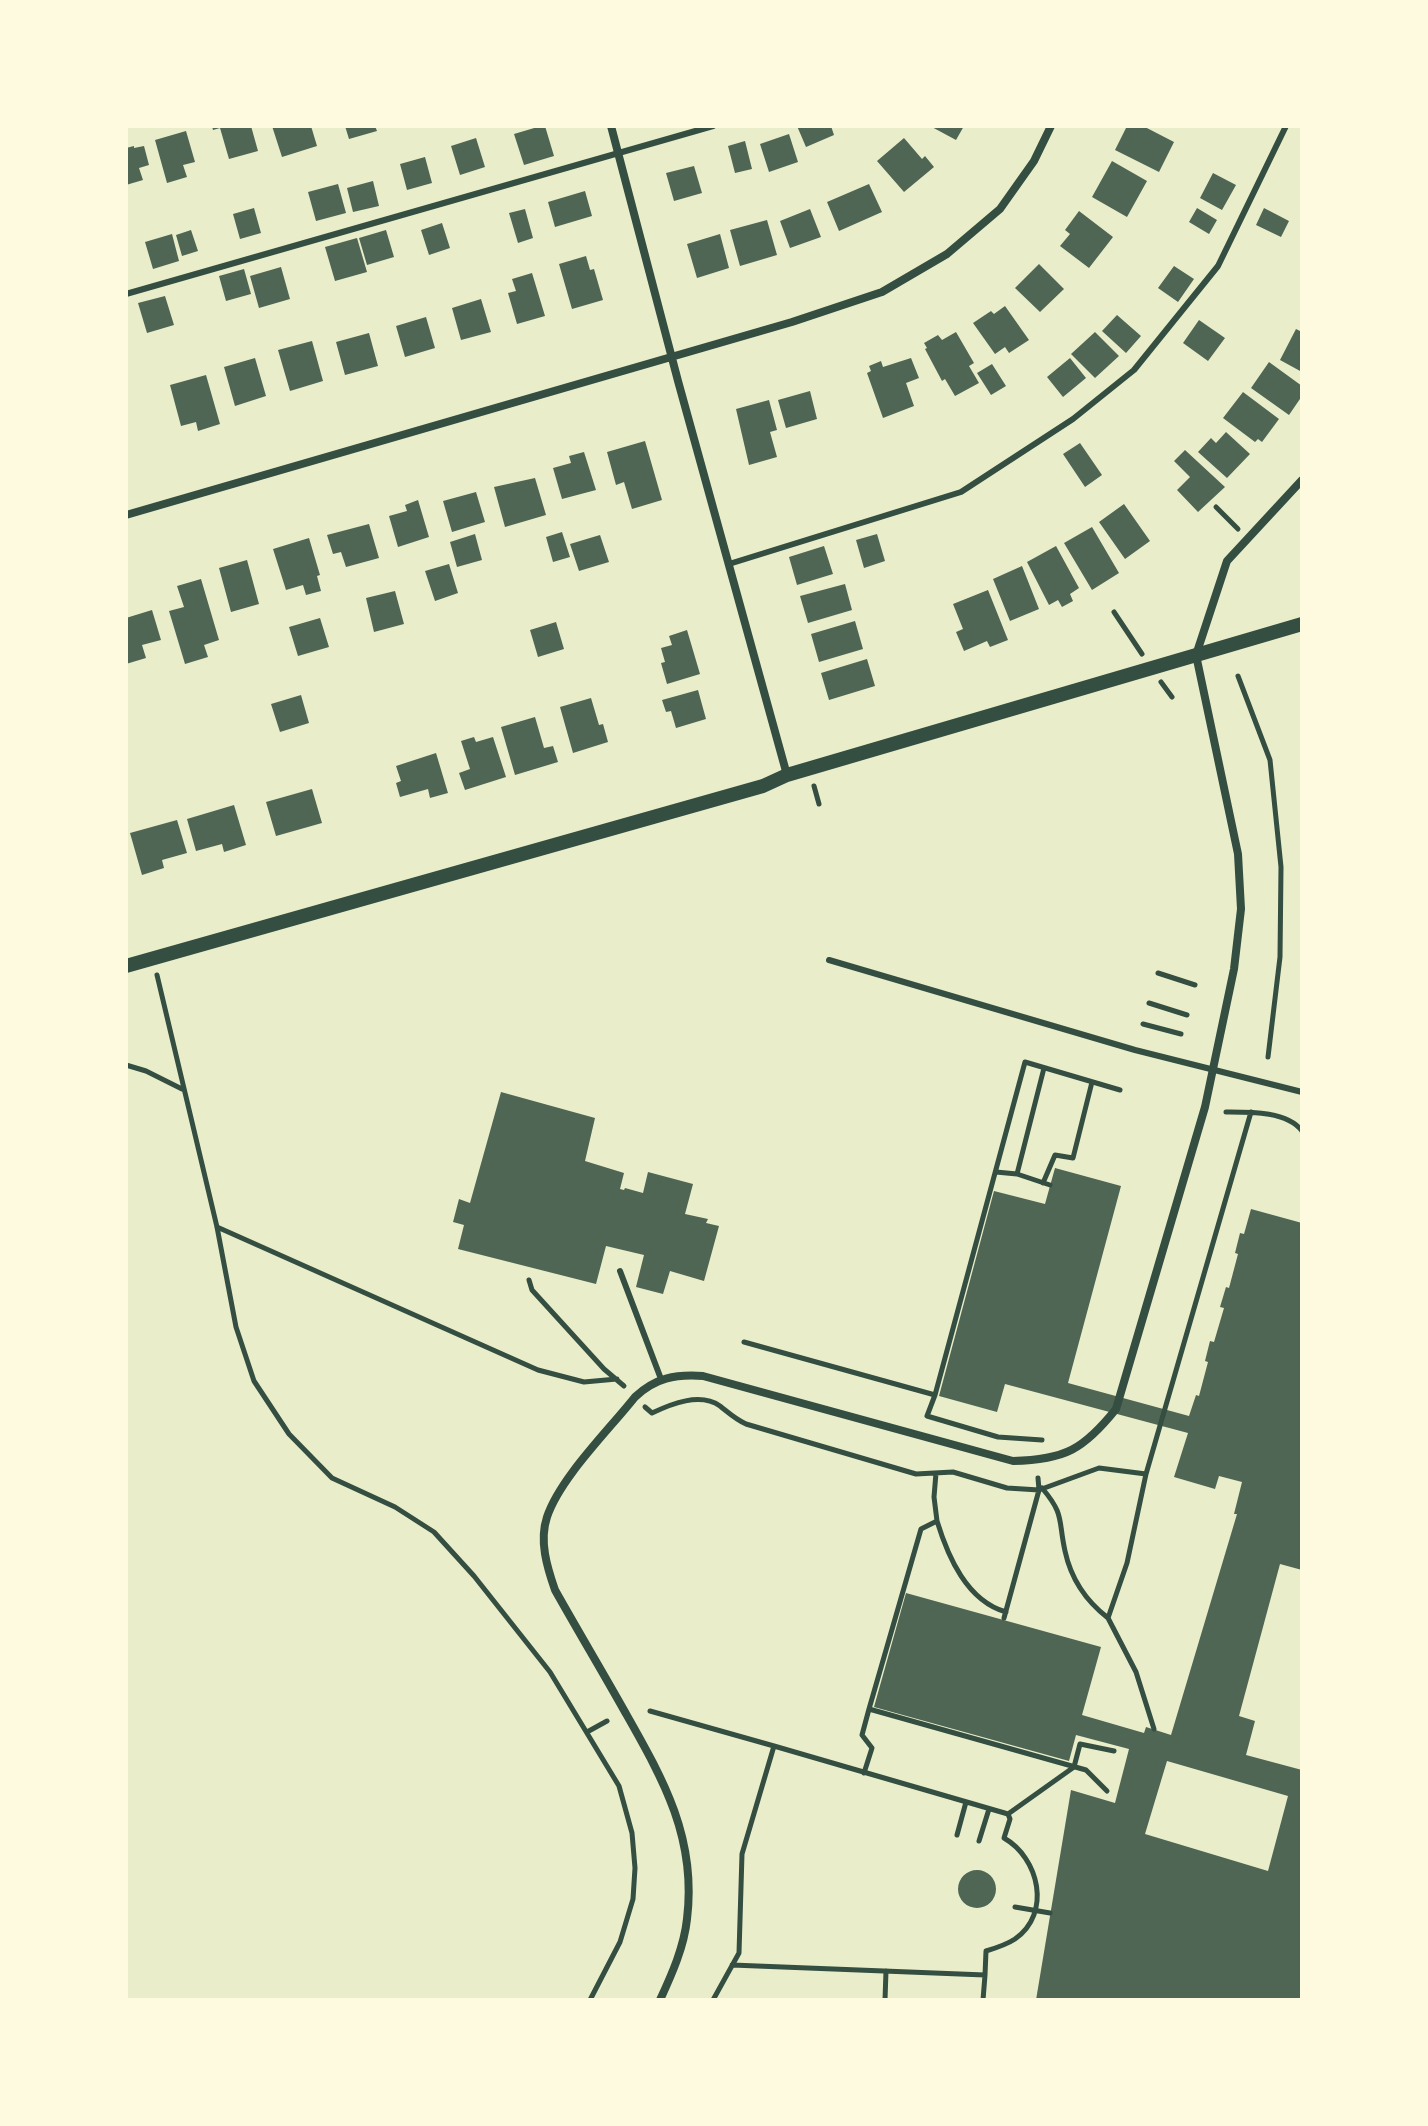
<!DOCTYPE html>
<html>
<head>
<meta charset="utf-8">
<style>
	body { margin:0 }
	#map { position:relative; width:1428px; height:2126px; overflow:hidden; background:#e9edc9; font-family:Inter,sans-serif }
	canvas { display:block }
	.frame { position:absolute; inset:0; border:128px solid #fefae0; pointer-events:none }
</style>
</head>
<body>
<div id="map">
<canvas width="1428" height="2126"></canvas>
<div class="frame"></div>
</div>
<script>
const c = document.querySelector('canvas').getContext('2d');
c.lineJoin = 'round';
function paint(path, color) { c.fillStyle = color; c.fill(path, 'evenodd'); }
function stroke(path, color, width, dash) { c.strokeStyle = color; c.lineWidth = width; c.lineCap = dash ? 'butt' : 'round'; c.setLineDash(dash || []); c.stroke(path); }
paint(new Path2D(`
	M212,126H251L258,151L229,159L220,128L213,130Z
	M272,126H311L317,146L282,157Z
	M345,126H375L377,131L349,139Z
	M541,126H545L554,156L524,165L514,134Z
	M797,126H831L834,135L806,147Z
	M930,126H964L956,140Z
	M1127,126H1143L1174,142L1159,172L1115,150Z
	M186,131L195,162L183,165L187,177L167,183L155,140Z
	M789,134L798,162L769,172L760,144Z
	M476,138L485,167L460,175L451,146Z
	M904,138L922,159L925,156L934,167L904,192L877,161Z
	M745,141L752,169L735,173L728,146Z
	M134,146V148L144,146L149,165L139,168L143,180L126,185V148Z
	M425,157L432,183L407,190L400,164Z
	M1112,161L1147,181L1127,217L1092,197Z
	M694,166L702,193L674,201L666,173Z
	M1213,173L1236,185L1222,210L1200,198Z
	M373,181L379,206L353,212L347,188Z
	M338,184L346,213L316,221L308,192Z
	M869,184L882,212L839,231L827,202Z
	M585,191L592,216L555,227L548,202Z
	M254,208L261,233L240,239L233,214Z
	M1197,208L1217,220L1209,234L1189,222Z
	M1264,208L1289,221L1281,237L1256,225Z
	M525,209L533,238L518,243L509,213Z
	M810,209L821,237L790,248L780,221Z
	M1079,211L1113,237L1089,268L1060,246L1070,234L1065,230Z
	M767,220L777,255L740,266L730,230Z
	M442,223L450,248L429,255L421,230Z
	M191,230L198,251L182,256L176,235Z
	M386,230L394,257L367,265L359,238Z
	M172,234L179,261L153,269L145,242Z
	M720,234L729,268L697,278L687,244Z
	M357,238L367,272L335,281L325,247Z
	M586,256L590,270L594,269L603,300L572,309L559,264Z
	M1039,264L1064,289L1040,312L1015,288Z
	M1174,266L1194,279L1178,302L1158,288Z
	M281,267L290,299L259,308L250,276Z
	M244,269L251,294L226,301L219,276Z
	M532,273L545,316L517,324L508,293L516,291L512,279Z
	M165,296L174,325L147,333L138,303Z
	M481,299L491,332L461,340L452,308Z
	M1005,306L1029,340L1009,353L1005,347L995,354L973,323L991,311L994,314Z
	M1117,315L1141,336L1126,353L1102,331Z
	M426,317L435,348L405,357L396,326Z
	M1199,320L1225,338L1208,361L1183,343Z
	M1296,329L1302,332V372L1280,360Z
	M956,332L974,363L969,366L979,383L955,396L945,379L942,381L925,349L927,348L924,343L938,335L942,340Z
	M1095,332L1119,356L1095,378L1071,354Z
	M369,333L378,366L345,375L336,342Z
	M312,341L323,381L290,391L278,350Z
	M255,358L266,396L235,406L224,367Z
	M911,358L919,378L906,383L914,406L883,418L867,373L871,371L869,366L881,361L883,367Z
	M1070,358L1086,378L1063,397L1047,377Z
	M1269,362L1302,386V396L1289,415L1251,388Z
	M992,364L1006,386L991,395L977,373Z
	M206,375L220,424L198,431L196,422L181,426L170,385Z
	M810,391L817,419L786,428L778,400Z
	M1243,392L1279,419L1262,442L1258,439L1255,442L1223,418Z
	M769,400L777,430L770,432L777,457L749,465L736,409Z
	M1226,432L1250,454L1227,478L1198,452L1211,438L1216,443Z
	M645,441L662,500L632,509L624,482L616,485L607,452Z
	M1080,443L1102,475L1085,487L1063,454Z
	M1185,450L1225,487L1198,512L1177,490L1190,477L1174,461Z
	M584,452L596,490L562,499L553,468L571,463L569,456Z
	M535,478L546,515L505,527L494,487Z
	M476,492L485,522L452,532L443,501Z
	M418,500L429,537L398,547L389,516L407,511L405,505Z
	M1124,504L1150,541L1125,559L1099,522Z
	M369,524L379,558L346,567L341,552L333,554L327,535Z
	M1092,527L1119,573L1092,590L1064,543Z
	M562,532L570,557L553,562L546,537Z
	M475,534L482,560L457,567L450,542Z
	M877,534L885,561L864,568L856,540Z
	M600,535L609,562L579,571L570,544Z
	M309,538L320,575L317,576L321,591L306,595L303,585L286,590L273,549Z
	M824,546L833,574L797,585L789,557Z
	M1056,546L1079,588L1070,594L1073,601L1062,607L1058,600L1049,605L1027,562Z
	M247,560L259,604L231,612L219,568Z
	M449,564L458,593L435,601L425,571Z
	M1022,566L1039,609L1010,621L993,579Z
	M201,579L219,640L204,645L208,657L185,664L169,611L184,607L177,586Z
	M845,584L852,610L808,623L800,596Z
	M988,590L1008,640L990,647L987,641L964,651L956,632L963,629L953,604Z
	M395,591L404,624L374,632L366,598Z
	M152,610L161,640L142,645L146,658L126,664V618Z
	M320,618L329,647L298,656L289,627Z
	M855,621L863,649L819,662L811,634Z
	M556,622L564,649L538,657L530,630Z
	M687,630L700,674L667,684L661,663L665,662L661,648L672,645L669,636Z
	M867,659L875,686L829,700L821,673Z
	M698,690L706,719L676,728L671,711L666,712L662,700Z
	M301,695L309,723L280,732L271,704Z
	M591,698L599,725L603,724L608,742L573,753L560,707Z
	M535,717L544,748L553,746L558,762L515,775L501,727Z
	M474,737L476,742L493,737L506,777L465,790L459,773L470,769L461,741Z
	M436,753L448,793L430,798L428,789L400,797L396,783L401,781L396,766Z
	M312,789L322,823L276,836L266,802Z
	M234,805L246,845L224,852L222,844L196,851L187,819Z
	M177,820L187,853L162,860L164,868L142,875L130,833Z
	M501,1092L595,1118L585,1161L624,1173L620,1189L624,1190L625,1188L643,1193L648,1172L693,1184L685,1214L708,1219L706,1223L719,1226L704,1281L670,1271L663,1294L636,1287L644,1255L606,1246L596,1284L458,1249L464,1225L453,1222L459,1199L470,1203Z
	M1055,1168L1121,1186L1068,1383L1189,1416L1196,1395L1199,1396L1208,1362L1205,1361L1210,1341L1214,1342L1224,1308L1220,1307L1226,1287L1229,1288L1238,1254L1235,1253L1240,1233L1244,1234L1251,1209L1302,1223V1570L1280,1564L1239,1716L1255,1721L1246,1755L1302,1770V2000H1036L1071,1790L1115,1803L1129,1749L1076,1735L1069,1761L874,1707L906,1593L1101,1647L1082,1715L1144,1733L1146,1727L1171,1735L1237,1514H1234L1242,1482L1219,1476L1215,1489L1174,1477L1188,1433L1005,1384L997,1412L939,1396L994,1191L1045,1204ZM1167,1761L1288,1796L1268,1871L1145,1834Z
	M958 1889a19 19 0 1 1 38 0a19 19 0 1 1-38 0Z`), '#4f6655');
stroke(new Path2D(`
	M1216,507L1238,529
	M1114,612L1142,654
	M1238,676L1270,760L1281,867L1280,957L1268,1057
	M1161,682L1172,697
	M814,786L819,804
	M1158,973L1195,985
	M157,975L217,1227L236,1327L254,1381L289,1434L332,1478L395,1507L434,1532L474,1576L550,1672L619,1786L632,1833L635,1868L633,1899L620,1942L590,2000
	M1149,1003L1187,1015
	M1143,1024L1181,1034
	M126,1065L146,1071L182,1089
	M1226,1112C1249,1112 1287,1111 1302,1131
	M996,1172L1017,1174L1050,1185
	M1017,1174L1044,1068
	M1043,1183L1055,1155L1073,1158L1092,1082
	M217,1227L538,1370L584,1382L617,1379
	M529,1280L532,1290L604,1369L624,1386
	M744,1342L935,1395L927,1416L998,1437L1042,1440
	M935,1395L1025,1062L1120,1090
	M645,1407L652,1413C671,1404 700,1392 720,1406C729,1413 735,1419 746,1424L916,1474L953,1472L1007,1488L1039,1490L1099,1468L1146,1474
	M936,1473L934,1497L937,1521L921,1529L869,1709L1086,1770L1107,1791
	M1042,1488C1065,1515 1058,1520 1065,1551C1071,1579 1086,1601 1108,1618
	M937,1521C948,1557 967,1601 1006,1612
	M1004,1618L1039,1490L1038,1478
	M650,1711L774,1746L742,1854L739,1953L713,2000
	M1154,1729L1136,1672L1108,1618L1127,1563L1146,1474L1251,1112
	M587,1732L607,1721
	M864,1773L872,1748L862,1735L869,1709
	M1008,1814L1074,1767L1080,1744L1114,1751
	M957,1835L966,1802
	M979,1841L989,1809
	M1015,1907L1050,1913
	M732,1965L985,1975L986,1951C996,1948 1006,1945 1015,1939C1052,1913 1039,1858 1004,1838L1010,1819L1008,1814L774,1746
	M885,2000L886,1971
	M983,2000L985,1975`), '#344e41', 5);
stroke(new Path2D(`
	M126,294L713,126
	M729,564L961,492L1073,419L1134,370L1218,266L1286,126
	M829,960L1135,1050L1302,1092
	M620,1271L661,1379`), '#344e41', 6);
stroke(new Path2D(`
	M611,126L678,381L787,775
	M126,515L792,322L882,292L947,254L1000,209L1034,161L1051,126
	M660,2000C672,1974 684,1947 687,1919C697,1838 663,1779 625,1712C602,1671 578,1631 555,1590C547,1567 539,1541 547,1517C560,1478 608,1431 635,1397C655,1378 675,1374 703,1376L1013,1461C1065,1460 1084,1449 1116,1409L1205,1107L1234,969L1241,909L1238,854L1196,655L1227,561L1302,480`), '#344e41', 8);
stroke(new Path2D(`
	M126,966L763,786L787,775L1302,624`), '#344e41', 14);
</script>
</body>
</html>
